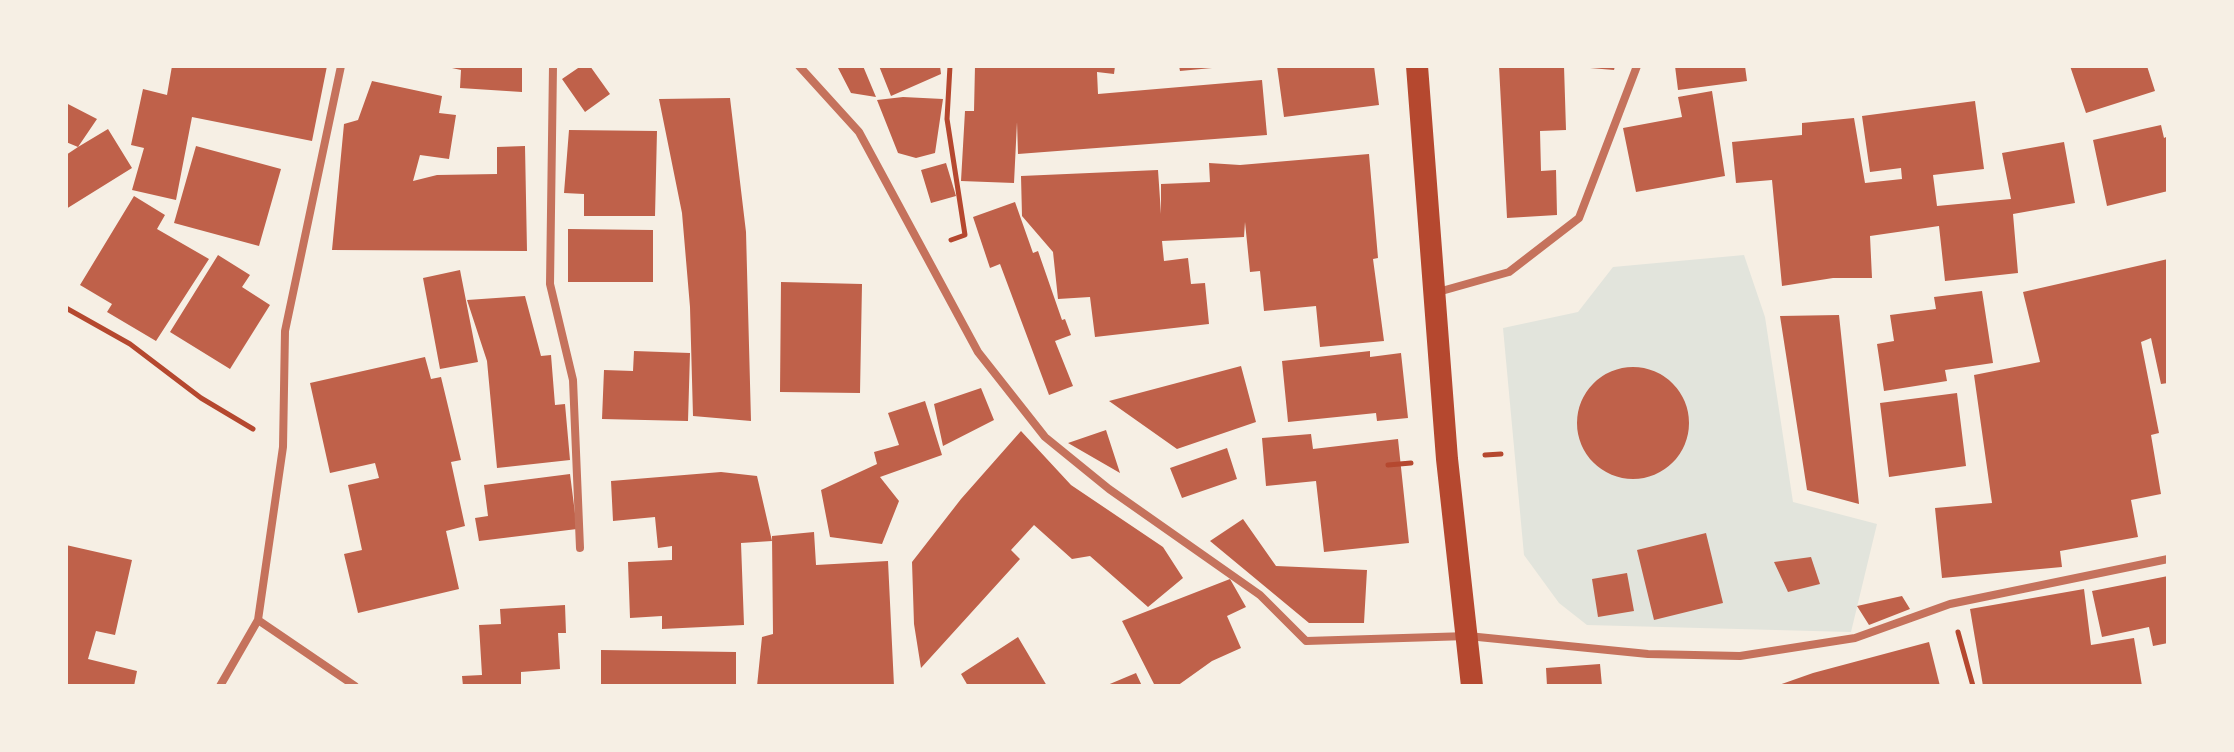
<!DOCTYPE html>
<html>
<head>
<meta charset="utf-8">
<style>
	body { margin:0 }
	#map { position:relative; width:2234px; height:752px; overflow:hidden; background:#f6efe4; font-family:Quicksand,sans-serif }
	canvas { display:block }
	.frame { position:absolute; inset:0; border:68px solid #f6efe4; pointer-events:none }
</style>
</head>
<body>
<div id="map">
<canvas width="2234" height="752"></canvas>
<div class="frame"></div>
</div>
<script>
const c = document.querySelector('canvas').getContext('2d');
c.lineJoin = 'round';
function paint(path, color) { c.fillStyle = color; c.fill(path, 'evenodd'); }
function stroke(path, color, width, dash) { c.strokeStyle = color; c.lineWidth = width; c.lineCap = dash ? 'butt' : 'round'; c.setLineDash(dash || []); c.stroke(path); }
paint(new Path2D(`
	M1744,255L1765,317L1793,502L1877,524L1851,632L1587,625L1559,603L1524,555L1503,328L1578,312L1613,267Z`), '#e2e4dc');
paint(new Path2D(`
	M172,66H327L312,141L192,117L176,200L132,190L144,148L131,145L143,89L167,95Z
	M443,66H522V92L460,88L461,70Z
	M581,66H590L610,94L585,112L562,79Z
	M837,66H863L876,97L851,93Z
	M879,66H940L941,74L891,96Z
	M975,66H1115L1114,74L1097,72L1098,94L1262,80L1267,135L1018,154L1017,122L1014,183L961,181L965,111H974Z
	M1179,66H1212V68L1180,71Z
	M1277,66H1374L1379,105L1284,117Z
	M1499,66H1564L1566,130L1540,131L1541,171L1556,170L1557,215L1507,218Z
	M1590,66H1615L1614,70L1590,68Z
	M1675,66H1745L1747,81L1678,90Z
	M2070,66H2147L2155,91L2086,113Z
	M372,81L442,96L439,113L456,115L449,159L420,155L413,181L437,175L497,174V147L525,146L527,251L332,250L344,124L358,120Z
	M1712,91L1725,176L1636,192L1623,128L1682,117L1678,97Z
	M903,97L943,99L935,153L916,158L898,153L877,100Z
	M730,98L746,232L751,421L693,416L690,307L682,213L659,99Z
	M1975,101L1984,169L1933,175L1937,206L2011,199L2002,153L2064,142L2075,203L2013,214L2018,273L1945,281L1939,226L1870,236L1872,278H1833L1782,286L1772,180L1736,183L1732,142L1802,135V123L1854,118L1865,183L1902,179L1901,168L1870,172L1862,116Z
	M66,103L97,119L78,147L108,129L132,168L66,209V155L78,147L66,142Z
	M2161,125L2164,138L2168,136V191L2107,206L2093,140Z
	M569,130L657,131L655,216H584V194L564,193Z
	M196,146L281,169L259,246L174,223Z
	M1369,154L1378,258L1373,259L1384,341L1320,347L1316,306L1264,311L1260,271L1250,272L1245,222L1244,237L1162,241L1164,261L1188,258L1191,284L1205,283L1209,324L1095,337L1090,297L1058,299L1053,252L1022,216L1021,176L1158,170L1161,214V184L1210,182L1209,163L1240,165Z
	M946,163L956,196L931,203L921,170Z
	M134,196L165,215L157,229L209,259L156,341L107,312L112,304L80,285Z
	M1015,202L1033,253L1038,251L1062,320L1065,319L1071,335L1055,341L1073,386L1049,395L1000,264L990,268L973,217Z
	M568,229L653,230V282H568Z
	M218,255L250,275L242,287L270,305L230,369L170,332Z
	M2168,259V383L2161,384L2151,338L2141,342L2159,433L2151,435L2161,494L2131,500L2138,537L2060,551L2062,567L1942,578L1935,508L1992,503L1974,375L2040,362L2023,292Z
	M460,270L478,362L440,369L423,278Z
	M781,282L862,284L860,393L780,392Z
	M1982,291L1993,363L1945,370L1947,381L1884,391L1877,344L1894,341L1890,315L1936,309L1934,297Z
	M525,296L541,356L551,355L555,405L565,404L570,460L497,468L487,361L467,300Z
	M1839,315L1859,504L1807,490L1780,316Z
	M634,351L690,353L688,421L602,419L604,370L633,371Z
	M1370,351V357L1401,353L1408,418L1377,421L1376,413L1288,422L1282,361Z
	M425,357L431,379L441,377L461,460L451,462L465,526L446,531L459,589L358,613L344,554L362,550L348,485L379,478L375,463L330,473L310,383Z
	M1241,366L1256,422L1177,449L1109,401Z
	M1577 423a56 56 0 1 1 112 0a56 56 0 1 1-112 0Z
	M981,388L994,420L943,446L934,404Z
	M1957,393L1966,466L1889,477L1880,403Z
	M925,401L942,455L880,477L899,501L882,544L830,537L821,490L877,464L874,452L899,445L888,413Z
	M1106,430L1120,473L1068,443Z
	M1021,431L1071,485L1163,547L1183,578L1148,607L1090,556L1072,559L1034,525L1011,550L1020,559L921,668L914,624L912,562L961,499Z
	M1311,434L1313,449L1398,439L1409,543L1324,552L1316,481L1266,486L1262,438Z
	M1227,448L1237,479L1182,498L1170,468Z
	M721,472L757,476L772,541L741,543L744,625L662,629V616L630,618L628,562L672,560V546L658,548L655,517L613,521L611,481Z
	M570,474L577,529L479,541L475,518L488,516L484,485Z
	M1243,519L1276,566L1367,570L1364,623H1309L1210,541Z
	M814,532L816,565L888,561L894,686H757L762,637L773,634L772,536Z
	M1706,533L1723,603L1654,620L1637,550Z
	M66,545L132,560L115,635L96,631L88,659L137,671L134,686H66Z
	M1811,557L1820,584L1788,592L1774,562Z
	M1627,573L1634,611L1598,617L1592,579Z
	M2168,576V643L2153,646L2149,627L2102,637L2092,591Z
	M1230,579L1246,607L1227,616L1241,648L1212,661L1177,686H1155L1122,621Z
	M2084,589L2091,645L2134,638L2142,686H1983L1970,609Z
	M1902,596L1910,609L1869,625L1857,606Z
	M565,605L566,633H558L560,669L521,672V686H463L462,676L482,675L479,625L501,624L500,609Z
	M1018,637L1047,686H968L961,674Z
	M1929,642L1940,686H1776L1813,673Z
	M601,650L736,652V686H601Z
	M1600,664L1602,686H1547L1546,668Z
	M1136,673L1142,686H1105Z`), '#bf614a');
stroke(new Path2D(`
	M950,66L947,119L965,235L951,240
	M66,308L130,344L201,398L253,429
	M1485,455L1501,454
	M1388,465L1411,463
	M1958,632L1973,686`), '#b5482f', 5);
stroke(new Path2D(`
	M553,66L550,284L573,380L580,548
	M799,66L859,132L978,352L1045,437L1109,489L1260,595L1306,641L1468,636L1648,654L1740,656L1855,638L1950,604L2168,559
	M1438,292L1509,272L1579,218L1637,66
	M258,620L355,686
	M220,686L258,620L283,447L285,331L341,66`), '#c5725c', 8);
stroke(new Path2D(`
	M1417,66L1447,459L1472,686`), '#b5482f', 22);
</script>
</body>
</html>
